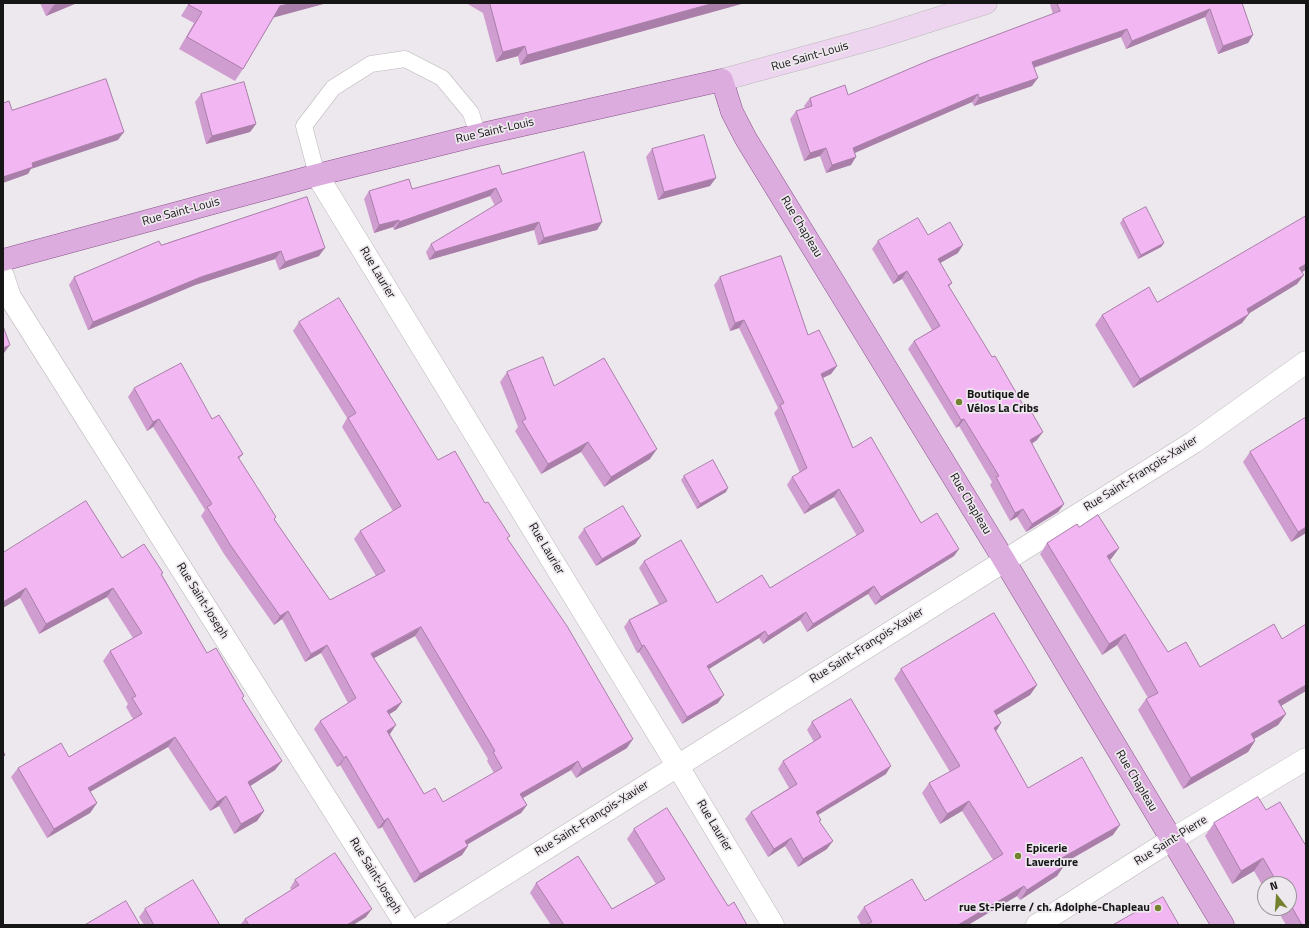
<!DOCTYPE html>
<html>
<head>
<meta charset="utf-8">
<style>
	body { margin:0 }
	#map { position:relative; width:1309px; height:928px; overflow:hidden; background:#ede8ed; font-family:"Titillium Web",sans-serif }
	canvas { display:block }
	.frame { position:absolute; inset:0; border:4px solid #171617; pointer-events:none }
	.north { position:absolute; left:1257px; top:876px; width:40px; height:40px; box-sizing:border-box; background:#ede8ed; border:1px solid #979497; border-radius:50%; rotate:343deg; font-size:11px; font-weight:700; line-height:16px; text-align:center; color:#171617 }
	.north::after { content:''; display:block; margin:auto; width:14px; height:18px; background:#748230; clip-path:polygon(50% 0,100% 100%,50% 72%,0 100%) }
</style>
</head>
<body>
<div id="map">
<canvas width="1309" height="928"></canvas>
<div class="frame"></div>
<div class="north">N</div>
</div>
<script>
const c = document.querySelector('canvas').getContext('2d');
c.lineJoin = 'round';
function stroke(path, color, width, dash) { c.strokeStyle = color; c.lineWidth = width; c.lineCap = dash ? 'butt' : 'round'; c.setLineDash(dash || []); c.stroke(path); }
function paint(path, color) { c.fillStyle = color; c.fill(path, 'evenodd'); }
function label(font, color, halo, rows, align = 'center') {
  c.font = font + ' "Titillium Web",sans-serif'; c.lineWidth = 3.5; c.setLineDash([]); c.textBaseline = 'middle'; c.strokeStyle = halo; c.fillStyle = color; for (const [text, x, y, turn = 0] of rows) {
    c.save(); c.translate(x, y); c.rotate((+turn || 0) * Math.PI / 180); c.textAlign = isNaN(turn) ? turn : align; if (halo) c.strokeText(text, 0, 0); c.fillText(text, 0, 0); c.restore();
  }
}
const lane = new Path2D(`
	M317,175L304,126L333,88L371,64L405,59L442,78L471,113L478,135`);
const street = new Path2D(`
	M317,175L677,765L773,925
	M3,276L10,297L406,925
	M424,925L1194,442L1306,362
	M1037,925L1171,840L1306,759`);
const secondary = new Path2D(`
	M722,80L879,37L986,3`);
const primary = new Path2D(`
	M3,260L317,175L478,135L722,80L732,112L746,139L1004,560L1223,925`);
stroke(lane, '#bbb7bb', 17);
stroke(street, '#bbb7bb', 23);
stroke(secondary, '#bbb7bb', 23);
stroke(primary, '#89538b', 23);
stroke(lane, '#fff', 16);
stroke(street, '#fff', 22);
stroke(secondary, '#eed5ef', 22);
stroke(primary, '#ddacdf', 22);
paint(new Path2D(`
	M40,3H77L46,16Z
	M189,3H327L274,17L243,69L235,81L179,49L194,23L181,16Z
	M466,3H745L520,65L518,56L496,62L483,13Z
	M1051,3H1242L1253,35L1248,43L1218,54L1205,17L1126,49L1121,37L1034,68L1032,86L974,106L972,102L855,152L851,165L826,173L820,156L804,161L790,119L796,111L805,108L804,106L810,98L848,95L1053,14L1050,5Z
	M201,94L256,124L250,132L206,144L195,102Z
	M652,149L710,186L658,200L646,157Z
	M502,174L602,222L597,230L538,245L534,230L429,260L426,252L431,244L495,206L490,196L394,230L393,227L374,233L364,199L369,191L412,189Z
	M307,197L319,256L279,270L275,259L195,285L88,330L69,285L74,277L161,245Z
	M1123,219L1164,243L1161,247L1138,259L1120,223Z
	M928,235L958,253L940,263L952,283L949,287L1037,440L1032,444L1064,504L1058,512L1026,532L1017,517L1010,521L990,485L992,482L959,426L956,428L908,349L914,341L932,330L902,279L893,284L872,249L878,241Z
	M1302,272L1304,275L1297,284L1249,313L1242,323L1133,388L1095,325L1102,315L1157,302Z
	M720,277L808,335L837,366L831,374L823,378L853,448L921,523L959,549L954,556L875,605L868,594L807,632L800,620L763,644L759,638L708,669L718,703L682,724L639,652L637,653L624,627L629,620L659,604L639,568L644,561L717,603L770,588L857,536L834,497L804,514L787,485L792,477L800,473L774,413L778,408L739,328L730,331L714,285Z
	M299,322L438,460L485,503L508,540L627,748L576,778L571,770L523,798L527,805L521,813L467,845L468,846L462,855L414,883L382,827L378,829L340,765L337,767L314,729L320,721L348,703L321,653L305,662L282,619L274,625L224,554L201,516L205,510L153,427L147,431L128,397L134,388L212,419L243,454L239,459L274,519L330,600L376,576L354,539L360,531L393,511L342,427L347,418L293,331ZM415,636L488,759L487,761L494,773L443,802L424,794L390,734V714L396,710L402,702L374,658Z
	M507,372L554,386L650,459L604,487L581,452L541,474L515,431L518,427L500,382Z
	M1250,452L1306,533L1291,542L1243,462Z
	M684,476L726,492L697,509L681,480Z
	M1079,527L1119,548L1111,559L1109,560L1168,652L1200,667L1281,706L1286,714L1278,725L1254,739L1255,741L1248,752L1183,789L1138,710L1146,699L1148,698L1117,645L1102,655L1040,554L1047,543Z
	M584,529L641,536L635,544L596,566L578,537Z
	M3,553L122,558L162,575L207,653L242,699L282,761L275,770L250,786L264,811L257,821L234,834L219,806L210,811L168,747L90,792L97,803L90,813L47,838L11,777L18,768L69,757L133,719L126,707L128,704L103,661L110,651L133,638L107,597L39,634L20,598Z
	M901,669L1037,685L1030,695L996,715L1001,723L996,731L1028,788L1113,835L1063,864L1057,876L1020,900L1017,896L968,925H861L857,917L864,907L925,901L993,860L962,811L940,824L922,793L929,783L950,772L894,679Z
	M812,722L886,774L818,815L827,849L798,867L785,846L768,857L745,819L751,812L789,788L778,769L783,761L814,742L807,730Z
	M1266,810L1306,925H1286L1276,908H1289V884H1265V890L1254,871L1232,884L1205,836L1214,823Z
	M634,829L728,906L747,925H551L530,893L536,883L612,909L656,884L627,839Z
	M295,880L366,917L353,925H240L245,919L292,890L290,888Z
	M145,909L220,925H144L139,917Z`), '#d09dd0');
paint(new Path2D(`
	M58,3H77L46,16L54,5Z
	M292,3H327L272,18L280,6Z
	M714,3H745L520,65L527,55Z
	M1210,9L1205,17L1126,49L1132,41Z
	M1127,29L1121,37L1026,70L1032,62Z
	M1253,35L1248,43L1218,54L1223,46Z
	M525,46L518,56L496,62L503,52Z
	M1038,78L1032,86L974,106L979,98Z
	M978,94L972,102L848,156L853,148Z
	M256,124L250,132L206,144L212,136Z
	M124,132L118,140L31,169L28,174L3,183V177L32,163Z
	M826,148L820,156L804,161L810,153Z
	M856,157L851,165L826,173L832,165Z
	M716,178L710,186L658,200L664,192Z
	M496,188L490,196L394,230L399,222Z
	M399,220L393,227L374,233L379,225Z
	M539,222L534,230L429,260L435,252Z
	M602,222L597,230L538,245L544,238Z
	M1164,243L1161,247L1138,259L1141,255Z
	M963,245L958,253L933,267L938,259Z
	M325,248L319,256L279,270L285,262Z
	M281,251L275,259L195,285L88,330L93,322L201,277Z
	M1306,264V270L1293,277L1299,268Z
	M907,271L902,279L893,284L898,276Z
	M1304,275L1297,284L1240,319L1247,309Z
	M1249,314L1242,323L1133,388L1140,379Z
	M744,320L739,328L730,331L735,323Z
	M10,345L4,353L3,354V348Z
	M837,366L831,374L816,381L821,374Z
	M159,419L153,427L147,431L153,422Z
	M964,419L959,426L956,428L961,420Z
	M1043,432L1037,440L1024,448L1030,440Z
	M588,442L581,452L541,474L548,464Z
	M657,449L650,459L604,487L611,477Z
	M728,488L726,492L697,509L700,504Z
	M839,489L834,497L804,514L810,506Z
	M1064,504L1058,512L1026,532L1032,524Z
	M1023,509L1017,517L1010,521L1015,513Z
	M1306,527V533L1291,542L1298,532Z
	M641,536L635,544L596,566L602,559Z
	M1119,548L1111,559L1099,566L1107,556Z
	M959,549L954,556L875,605L881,597Z
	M874,586L868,594L807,632L813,624Z
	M26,588L20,598L3,608V602Z
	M113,588L107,597L39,634L46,624Z
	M288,611L282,619L274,625L280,616Z
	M806,612L800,620L763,644L768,636Z
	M421,627L415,636L365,663L371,654Z
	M765,631L759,638L701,674L707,666Z
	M1125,634L1117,645L1102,655L1109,644Z
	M327,645L321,653L305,662L311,654Z
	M644,645L639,652L637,653L642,646Z
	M1037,685L1030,695L987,721L994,711Z
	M1306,685V691L1271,712L1278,701Z
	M724,695L718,703L682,724L687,717Z
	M402,702L396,710L381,719L387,711Z
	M1286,714L1278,725L1244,745L1251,734Z
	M1001,723L995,733L994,728Z
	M396,725L390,734L381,739L387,731Z
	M175,737L168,747L81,797L88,788Z
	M633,739L627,748L576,778L582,769Z
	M1255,741L1248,752L1183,789L1191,778Z
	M346,756L340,765L337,767L344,758Z
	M282,761L275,770L241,792L248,782Z
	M578,761L571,770L514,803L520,794Z
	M891,766L886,774L811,819L816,812Z
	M226,796L219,806L210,811L217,802Z
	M969,801L962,811L940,824L947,814Z
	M97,803L90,813L47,838L54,829Z
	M527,805L521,813L459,849L465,841Z
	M264,811L257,821L234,834L241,824Z
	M388,818L382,827L378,829L384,821Z
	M1120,825L1113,835L1053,869L1060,859Z
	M791,838L785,846L768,857L774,849Z
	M833,841L827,849L798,867L803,859Z
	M468,846L462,855L414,883L420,874Z
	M1263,858L1254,871L1232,884L1241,871Z
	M1064,866L1057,876L1020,900L1027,890Z
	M1024,886L1017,896L968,925H958Z
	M372,909L366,917L353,925H347Z`), '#a97fa9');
const building = new Path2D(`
	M190,3H292L280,6L243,69L187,37L202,12L189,5Z
	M490,3H714L527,55L525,46L503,52Z
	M1057,3H1242L1253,35L1223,46L1210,9L1132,41L1127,29L1032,62L1038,78L979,98L978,94L853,148L856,157L832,165L826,148L810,153L796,111L812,106L810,98L845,85L848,95L930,60L1060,11Z
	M106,79L124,132L32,163L33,167L3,177V103L9,101L12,110Z
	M244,82L256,124L212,136L201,94Z
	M704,135L716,178L664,192L652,149Z
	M584,152L602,222L544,238L539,222L435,252L431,244L502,201L496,188L399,222V220L379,225L369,191L409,179L412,189L499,165L502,174Z
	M307,197L325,248L285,262L281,251L201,277L93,322L74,277L159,241L161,245Z
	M1146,207L1164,243L1141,255L1123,219Z
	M1306,216V264L1299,268L1304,275L1247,309L1249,314L1140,379L1102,315L1149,287L1157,302Z
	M918,218L928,235L950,222L963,245L938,259L952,283L948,285L992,357L995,356L1025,408L1028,406L1043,432L1030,440L1064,504L1032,524L1023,509L1015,513L996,477L999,476L964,419L961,420L914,341L940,326L907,271L898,276L878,241Z
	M781,256L808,335L819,330L837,366L821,374L853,448L871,437L921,523L937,513L959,549L881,597L874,586L813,624L806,612L768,636L765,631L707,666L724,695L687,717L644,645L642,646L629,620L667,601L644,561L681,540L717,603L762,575L770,588L864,531L839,489L810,506L792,477L807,468L780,405L784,403L744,320L735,323L720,277Z
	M339,298L438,460L455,451L485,503L488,502L510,536L507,538L567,626L633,739L582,769L578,761L520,794L527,805L465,841L468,846L420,874L388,818L384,821L346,756L344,758L320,721L356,698L327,645L311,654L288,611L280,616L231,546L207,507L212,504L159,419L153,422L134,388L181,363L212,419L219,415L243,454L238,457L276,517L274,519L330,600L385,571L360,531L401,506L348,418L356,413L299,322ZM421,627L495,751L493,752L502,768L443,802L435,788L424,794L387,731L396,725L387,711L402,702L371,654Z
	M3,326L10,345L3,348Z
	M543,357L554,386L604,358L657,449L611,477L588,442L548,464L522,421L526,419L507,372Z
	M1305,418L1306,420V527L1298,532L1250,452Z
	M713,460L728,488L700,504L684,476Z
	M86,501L122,558L144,544L163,573L161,574L207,653L216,648L244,696L242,698L282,761L248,782L264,811L241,824L226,796L217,802L175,737L88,788L97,803L54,829L18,768L61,743L69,757L142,714L132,698L136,696L110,651L142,633L113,588L46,624L26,588L3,602V553Z
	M623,506L641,536L602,559L584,529Z
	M1098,515L1119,548L1107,556L1168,652L1186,642L1200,667L1274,624L1282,639L1306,624V685L1278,701L1286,714L1251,734L1255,741L1191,778L1146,699L1158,693L1125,634L1109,644L1047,543L1077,524L1079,527Z
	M994,613L1037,685L994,711L1001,723L994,728L1028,788L1082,757L1120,825L1060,859L1064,866L1027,890L1024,886L958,925H866L872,922L864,907L912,879L925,901L1003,854L969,801L947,814L929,783L960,766L901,669Z
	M851,699L891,766L816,812L821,820L819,821L833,841L803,859L791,838L774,849L751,812L797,784L783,761L821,737L812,722Z
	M3,751L5,755L3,757Z
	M1258,797L1266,810L1280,802L1306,846V925H1302L1289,902V884H1278L1263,858L1241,871L1214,823Z
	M667,808L728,906L734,902L747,925H564L536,883L578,856L612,909L665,879L634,829Z
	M335,853L372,909L347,925H249L245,919L299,885L295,880Z
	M193,880L220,925H154L145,909Z
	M1163,897L1179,925H1113Z
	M126,901L140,925H85Z`);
paint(building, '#f2b6f2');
stroke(building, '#a97fa9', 1);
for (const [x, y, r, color] of [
	[959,402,4,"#748230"],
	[1018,856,4,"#748230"],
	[1158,908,4,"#748230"]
]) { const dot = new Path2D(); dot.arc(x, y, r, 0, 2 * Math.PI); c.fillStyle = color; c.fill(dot); stroke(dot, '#ede8ed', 1.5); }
label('12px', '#171617', '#ede8ed', [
	["Rue Saint-Louis",810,57,-16],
	["Rue Saint-Louis",495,131,-13],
	["Rue Saint-Louis",181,212,-15],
	["Rue Chapleau",801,227,59],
	["Rue Laurier",377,273,59],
	["Rue Saint-François-Xavier",1141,474,-32],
	["Rue Chapleau",970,504,59],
	["Rue Laurier",546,549,59],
	["Rue Saint-Joseph",202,601,58],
	["Rue Saint-François-Xavier",867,646,-32],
	["Rue Chapleau",1136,781,59],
	["Rue Saint-François-Xavier",592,819,-32],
	["Rue Laurier",714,826,59],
	["Rue Saint-Pierre",1171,841,-32],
	["Rue Saint-Joseph",375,876,58]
]);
label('bold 12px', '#171617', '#ede8ed', [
	["Boutique de",967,395],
	["Vélos La Cribs",967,409],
	["Epicerie",1026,849],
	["Laverdure",1026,863],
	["rue St-Pierre / ch. Adolphe-Chapleau",1150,908,"right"]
], 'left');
</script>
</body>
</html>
